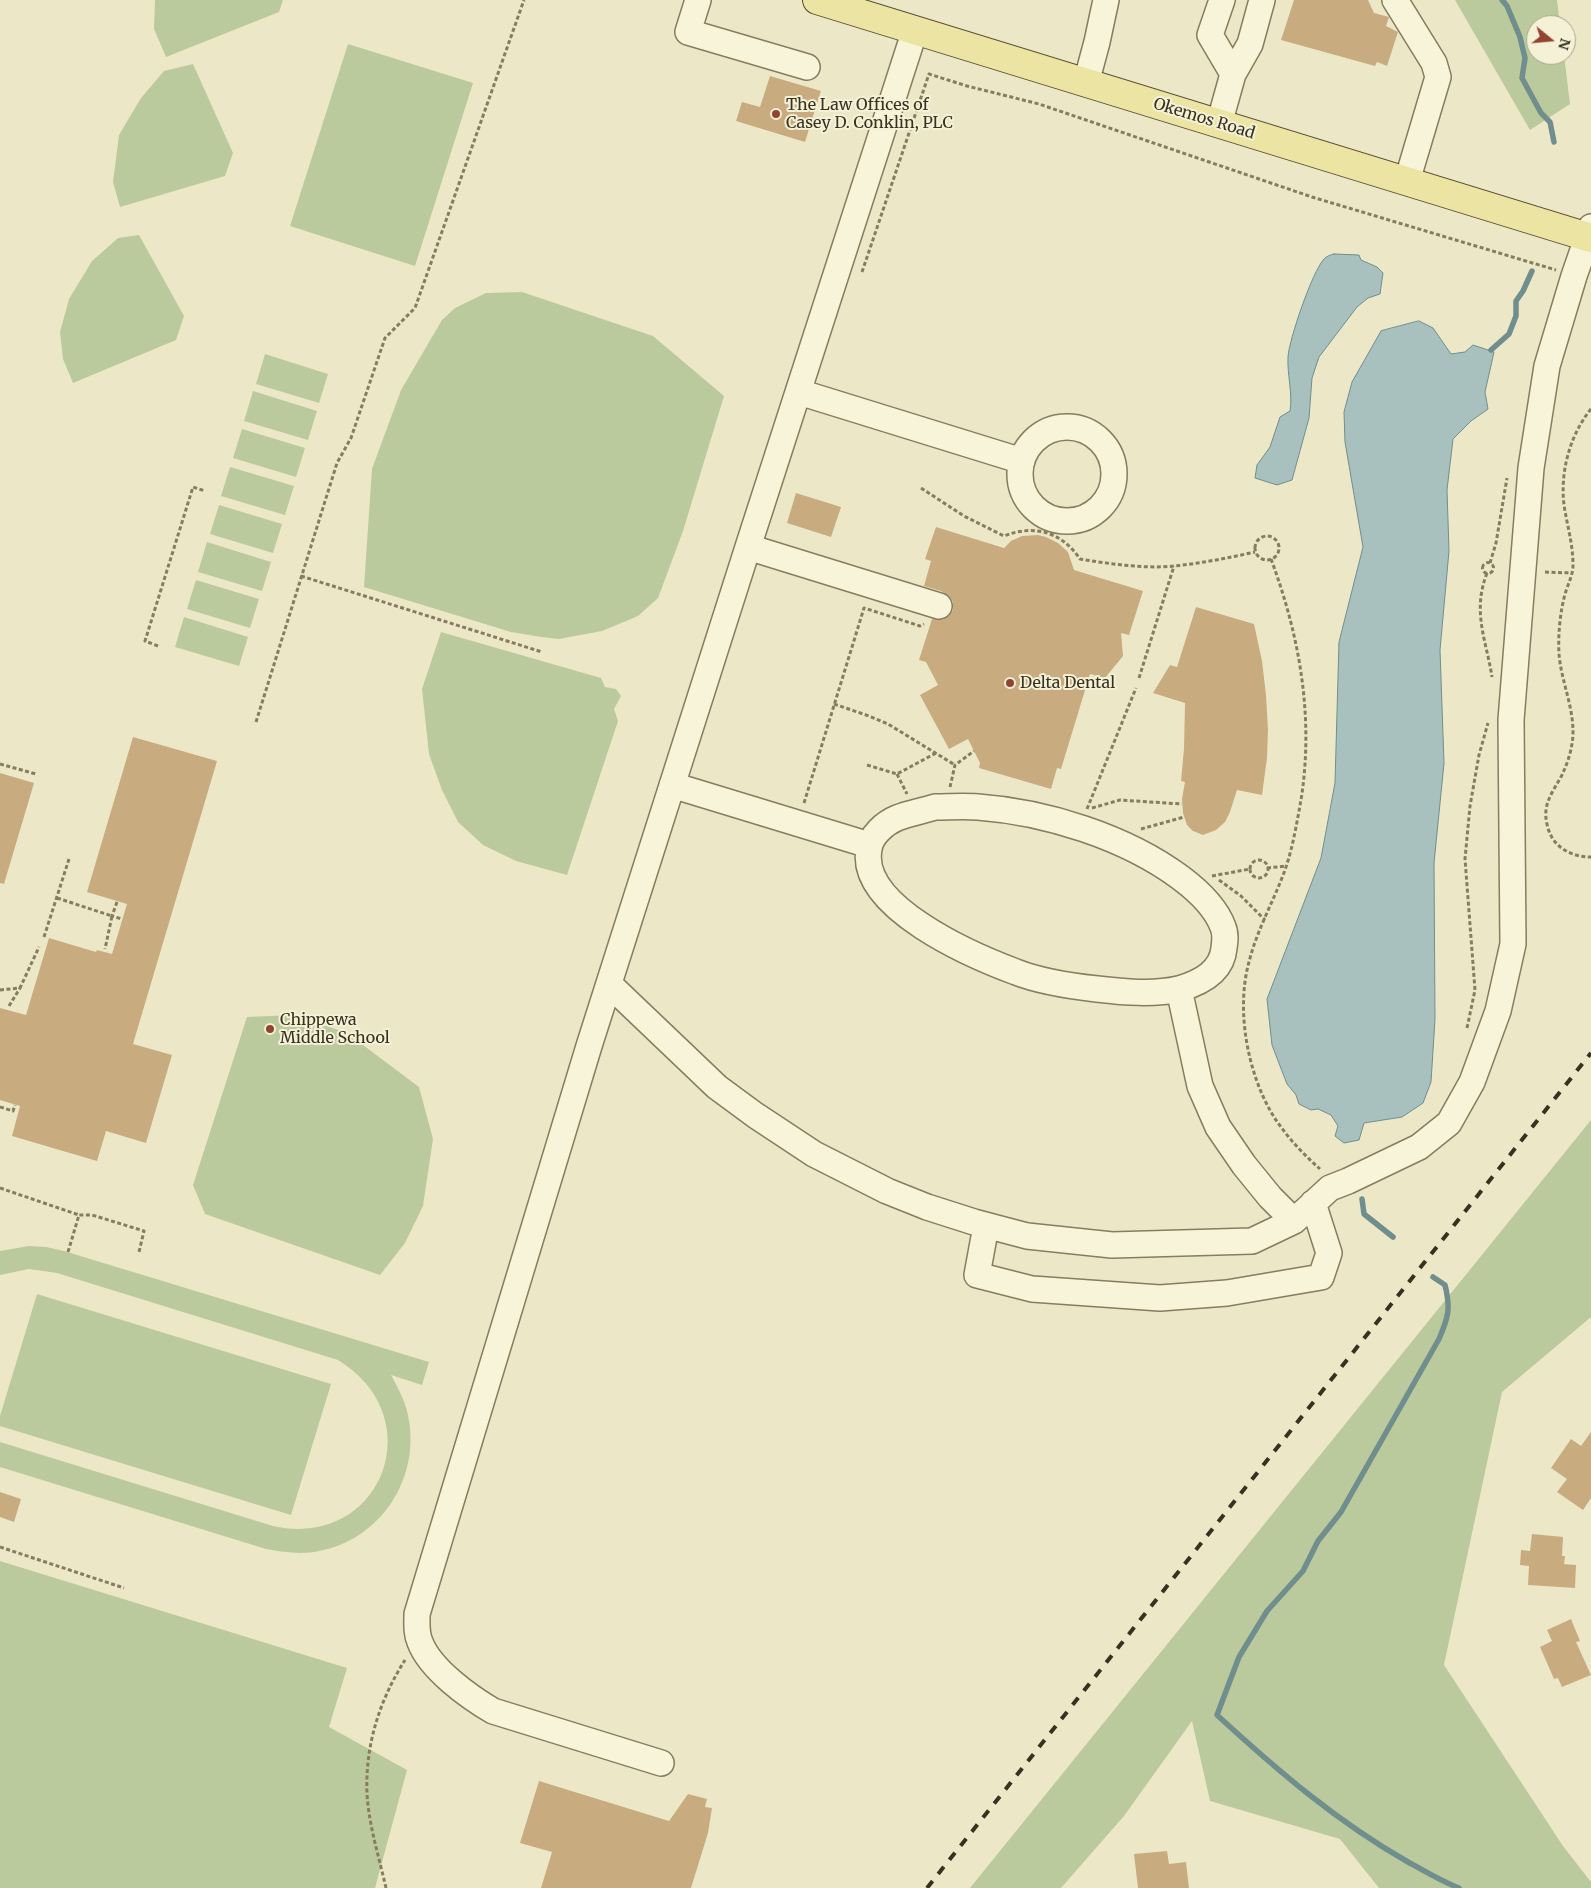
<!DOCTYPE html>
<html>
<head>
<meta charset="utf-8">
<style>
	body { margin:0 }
	#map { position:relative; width:1591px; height:1888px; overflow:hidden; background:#ece8c7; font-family:Merriweather,serif }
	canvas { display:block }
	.north { position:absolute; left:1526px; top:15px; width:50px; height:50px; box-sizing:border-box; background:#f4f1d7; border:1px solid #a9a48e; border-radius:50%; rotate:107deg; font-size:14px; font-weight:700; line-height:20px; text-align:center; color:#383120 }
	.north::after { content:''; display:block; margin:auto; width:18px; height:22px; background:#934431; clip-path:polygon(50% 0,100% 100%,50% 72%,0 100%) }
</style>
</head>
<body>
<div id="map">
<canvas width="1591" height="1888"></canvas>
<div class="north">N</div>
</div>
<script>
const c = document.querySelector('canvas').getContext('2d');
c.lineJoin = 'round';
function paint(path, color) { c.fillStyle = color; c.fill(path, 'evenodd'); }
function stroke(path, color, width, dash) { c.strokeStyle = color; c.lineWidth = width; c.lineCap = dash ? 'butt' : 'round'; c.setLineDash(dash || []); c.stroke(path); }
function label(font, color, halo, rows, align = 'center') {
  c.font = font + ' Merriweather,serif'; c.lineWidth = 4; c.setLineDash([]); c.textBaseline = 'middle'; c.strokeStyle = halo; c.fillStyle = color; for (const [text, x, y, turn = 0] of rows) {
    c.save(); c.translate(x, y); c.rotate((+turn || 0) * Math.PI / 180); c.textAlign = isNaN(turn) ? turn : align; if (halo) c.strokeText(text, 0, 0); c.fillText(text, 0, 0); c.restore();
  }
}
paint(new Path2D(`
	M155,0H283L279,12L166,57L154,29Z
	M1455,0H1557L1560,25H1536V55H1564L1570,104L1530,130Z
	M348,44L473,83L415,266L290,226Z
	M193,64L233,153L225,176L120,207L113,182L119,135L141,98L164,71Z
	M139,235L184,316L176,340L73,383L63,359L60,332L69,299L92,261L118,238Z
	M522,292L653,336L724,396L683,531L658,598L638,616L602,631L559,639L541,637L511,632L364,587L372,469L401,390L442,320L455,308L486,293Z
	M265,354L328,374L319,403L256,384Z
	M253,391L317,411L308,440L244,421Z
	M242,429L305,448L296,477L233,458Z
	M230,467L294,486L285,515L221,496Z
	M219,505L282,524L273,553L210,534Z
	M207,542L271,562L262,591L198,572Z
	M196,580L259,599L250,628L187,609Z
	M184,617L248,637L239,666L175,647Z
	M441,632L601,678L605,687L616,689L621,696L614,709L618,721L567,875L516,861L483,845L458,822L442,790L429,754L422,689Z
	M294,1015L347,1033L419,1087L433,1139L423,1206L405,1243L380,1275L205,1214L193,1185L247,1017Z
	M1591,1120V1317L1502,1392L1444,1665L1563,1846L1591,1882V1888H1379L1340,1839L1210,1801L1192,1721L1124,1816L1061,1888H970Z
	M29,1246L46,1247L64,1251L429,1362L422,1385L391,1375C399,1390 407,1404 409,1421C419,1481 379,1540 319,1551C301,1555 284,1552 266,1549L0,1467V1442L273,1526C381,1550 433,1418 338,1360L57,1273L29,1269L0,1275V1251Z
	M37,1294L331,1384L291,1515L0,1426V1416Z
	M0,1561L347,1668L329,1727L407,1770L375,1888H0Z`), '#bbca9c');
const water = new Path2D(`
	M1334,254L1359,255L1361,260L1377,267L1383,273L1380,294L1368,298L1357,307L1319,357L1312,378L1309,418L1292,480L1277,485L1255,478L1257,465L1270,447L1280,417L1290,411C1293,394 1287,375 1288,357C1289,340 1312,272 1324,259C1327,256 1330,255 1334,254Z
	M1419,321L1433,328L1451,354L1465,352L1473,345L1494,352L1485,392L1488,409L1471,421L1453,439L1447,490L1449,551L1440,650L1444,763L1434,863L1435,1019L1431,1082L1423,1103L1402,1117L1364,1123L1359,1140L1344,1143L1335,1136L1338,1126L1331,1115L1318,1109L1311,1110L1299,1104L1296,1095L1287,1084L1272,1045L1267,999L1321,858L1335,783L1339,642L1363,547L1345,442L1344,412L1352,382L1381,331Z`);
paint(water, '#a8c0be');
stroke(water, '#6f8e8d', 1);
stroke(new Path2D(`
	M1502,0L1507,6L1520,37L1525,58L1522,78L1541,113L1550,122L1554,142
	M1491,350L1509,334L1516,316V301L1523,291L1532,271
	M1362,1199L1364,1214L1393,1237
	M1433,1277L1445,1285C1451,1309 1448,1318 1439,1339L1341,1512L1318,1541L1303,1571L1267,1611L1239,1657L1217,1715C1277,1770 1336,1821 1408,1862C1425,1871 1441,1881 1459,1888`), '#6f8e8d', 5.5);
paint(new Path2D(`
	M1294,0H1368L1374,13L1389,17L1386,26L1398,32L1387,66L1377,62L1375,66L1281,40Z
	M770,76L821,91L805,142L736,121L742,102L760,107Z
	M796,493L841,507L831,537L787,523Z
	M936,527L1004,548L1011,541L1022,536L1038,535L1046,537L1058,543L1068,552L1074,570L1143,591L1129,635L1121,633L1123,656L1105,678L1090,674L1061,769L1057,768L1051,789L979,768L980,763L968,739L949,749L920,695L938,685L926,662L919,660L932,619L943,620L949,616L953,610V602L949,596L941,591L924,586L931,561L925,559Z
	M1196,607L1254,624L1262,661L1266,695L1268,730L1267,758L1262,795L1237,790L1230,812L1225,822L1216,830L1203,835L1193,831L1187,825L1183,813L1182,799L1185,782L1181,781L1184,749L1185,703L1153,693L1170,665L1177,667Z
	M133,737L217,761L133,1044L172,1055L146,1143L106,1131L97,1161L12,1136L20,1106L0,1100V1008L26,1015L49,938L96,952L97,950L112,954L127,904L87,892Z
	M0,773L34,783L4,884L0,883Z
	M1591,1432V1498L1583,1510L1557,1492L1567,1479L1551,1468L1571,1439L1581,1446Z
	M0,1492L21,1499L14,1522L0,1517Z
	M1532,1534L1563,1537L1562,1556H1565L1564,1564L1576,1565L1575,1588L1528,1585L1529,1566L1520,1565L1521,1550L1530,1551Z
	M1571,1619L1580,1641L1576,1642L1591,1675L1562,1687L1558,1678L1554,1679L1540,1647L1552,1641L1547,1630Z
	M539,1781L669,1821L688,1794L707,1799L705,1807L712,1808L708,1833L691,1888H541L552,1852L520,1843Z
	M1167,1851L1169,1864L1186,1862L1189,1888H1138L1134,1854Z`), '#c8ac80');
const minor = new Path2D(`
	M698,0L688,32L807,67
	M1222,0L1210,35L1233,74
	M1395,0L1434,63L1438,77L1407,181
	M1086,83L1097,42L1106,0
	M1219,124L1233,74L1250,44L1262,0
	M799,392L1022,461
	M1020 474a47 47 0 1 1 94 0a47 47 0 1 1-94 0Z
	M748,547L939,606
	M672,785L869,845
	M935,807C949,807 964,806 978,807C1046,812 1126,837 1181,878C1197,890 1216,908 1223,927C1226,934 1225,941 1224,948C1222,972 1200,983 1179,989C1153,995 1123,992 1097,989C1070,986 1041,982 1016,972C973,956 858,907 869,849C871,835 885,823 897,818C909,813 923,811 935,807Z
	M609,984L717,1087L755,1115L814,1154L887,1191L927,1207L974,1222L1027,1236L1112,1245L1252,1241L1294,1221L1330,1188L1348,1181L1419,1147L1449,1123L1472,1082L1498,1011L1513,944L1511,720L1531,468L1547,366L1574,276L1591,227
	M1179,989L1200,1086L1218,1127L1244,1165L1270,1197L1294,1221
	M986,1226L977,1275L1032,1289L1160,1298L1227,1293L1321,1277L1329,1253L1313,1203
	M661,1763L493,1711C469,1697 430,1669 420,1642C416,1633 417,1624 417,1614L589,1046L748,547L915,30`);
const major = new Path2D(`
	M817,0L1591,238`);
stroke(minor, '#877c5e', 28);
stroke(major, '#554931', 30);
stroke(new Path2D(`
	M862,272L929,74L967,86L1039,104L1312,197L1556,270
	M1591,409C1570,435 1560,471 1564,505C1567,525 1573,544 1573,565C1573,575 1568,584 1565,594C1560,613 1558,634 1559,654C1561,680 1573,705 1573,732C1573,747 1568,762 1562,775C1553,792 1542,804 1547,824C1551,846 1570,857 1591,857
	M921,488L964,516L1004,536C1034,524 1062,532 1080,559C1111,564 1144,569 1175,566C1202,563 1228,558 1255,552
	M1255 548a12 12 0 1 1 24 0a12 12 0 1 1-24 0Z
	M1271,559C1300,637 1314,718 1301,800C1297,822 1293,846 1286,867C1275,899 1257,929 1249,962C1236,1009 1247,1070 1271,1112C1284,1134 1301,1152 1320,1169
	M1482.5 568a5.5 5.5 0 1 1 11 0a5.5 5.5 0 1 1-11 0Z
	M1490,563L1496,543L1507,478
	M1545,572L1572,573
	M1487,573C1472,612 1486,639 1492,677
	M301,576L542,652
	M158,646L145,641L193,487L205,491
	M1139,678L1174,566
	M834,704L869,716L888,724L955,765
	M256,722L337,463L351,438L385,338L415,308L524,0
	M0,764L36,774
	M867,765L897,774L936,753
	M897,774L907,794
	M950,787L955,765L974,751
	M804,803L864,608L920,626L924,624
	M1092,808L1120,800L1182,804
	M1087,809L1136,688
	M1141,829L1184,817
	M1250 869a9 9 0 1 1 18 0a9 9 0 1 1-18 0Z
	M1267,868L1286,866
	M1212,876L1250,869
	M1219,880L1241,896L1265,920
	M57,898L112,916L105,949
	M117,902L112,916L122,919
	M44,937L69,859
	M0,990L20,988L39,947
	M9,1006L20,988
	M1467,1028L1475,990L1465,859L1470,806L1479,755L1488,723
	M0,1107L13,1111L15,1105
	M0,1188L79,1215
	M68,1252L79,1215H92L144,1231L139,1252
	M0,1547L124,1588
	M386,1888C379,1857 369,1826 367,1794C365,1746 379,1701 405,1660`), '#877c5e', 3, [4, 2.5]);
stroke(minor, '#f7f4da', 25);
stroke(major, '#ece4a2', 28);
stroke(new Path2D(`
	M927,1888L1591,1053`), '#383120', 4, [9, 9]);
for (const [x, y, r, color] of [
	[776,114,5,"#934431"],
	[1010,683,5,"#934431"],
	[270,1029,5,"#934431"]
]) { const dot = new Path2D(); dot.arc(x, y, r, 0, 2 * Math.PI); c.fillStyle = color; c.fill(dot); stroke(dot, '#f4f1d7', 2); }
label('16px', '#383120', '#f4f1d7', [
	["The Law Offices of",786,105],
	["Casey D. Conklin, PLC",786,123],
	["Delta Dental",1020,683],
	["Chippewa",280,1020],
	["Middle School",280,1038]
], 'left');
label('16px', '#383120', '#f4f1d7', [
	["Okemos Road",1204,119,17]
]);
</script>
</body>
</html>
